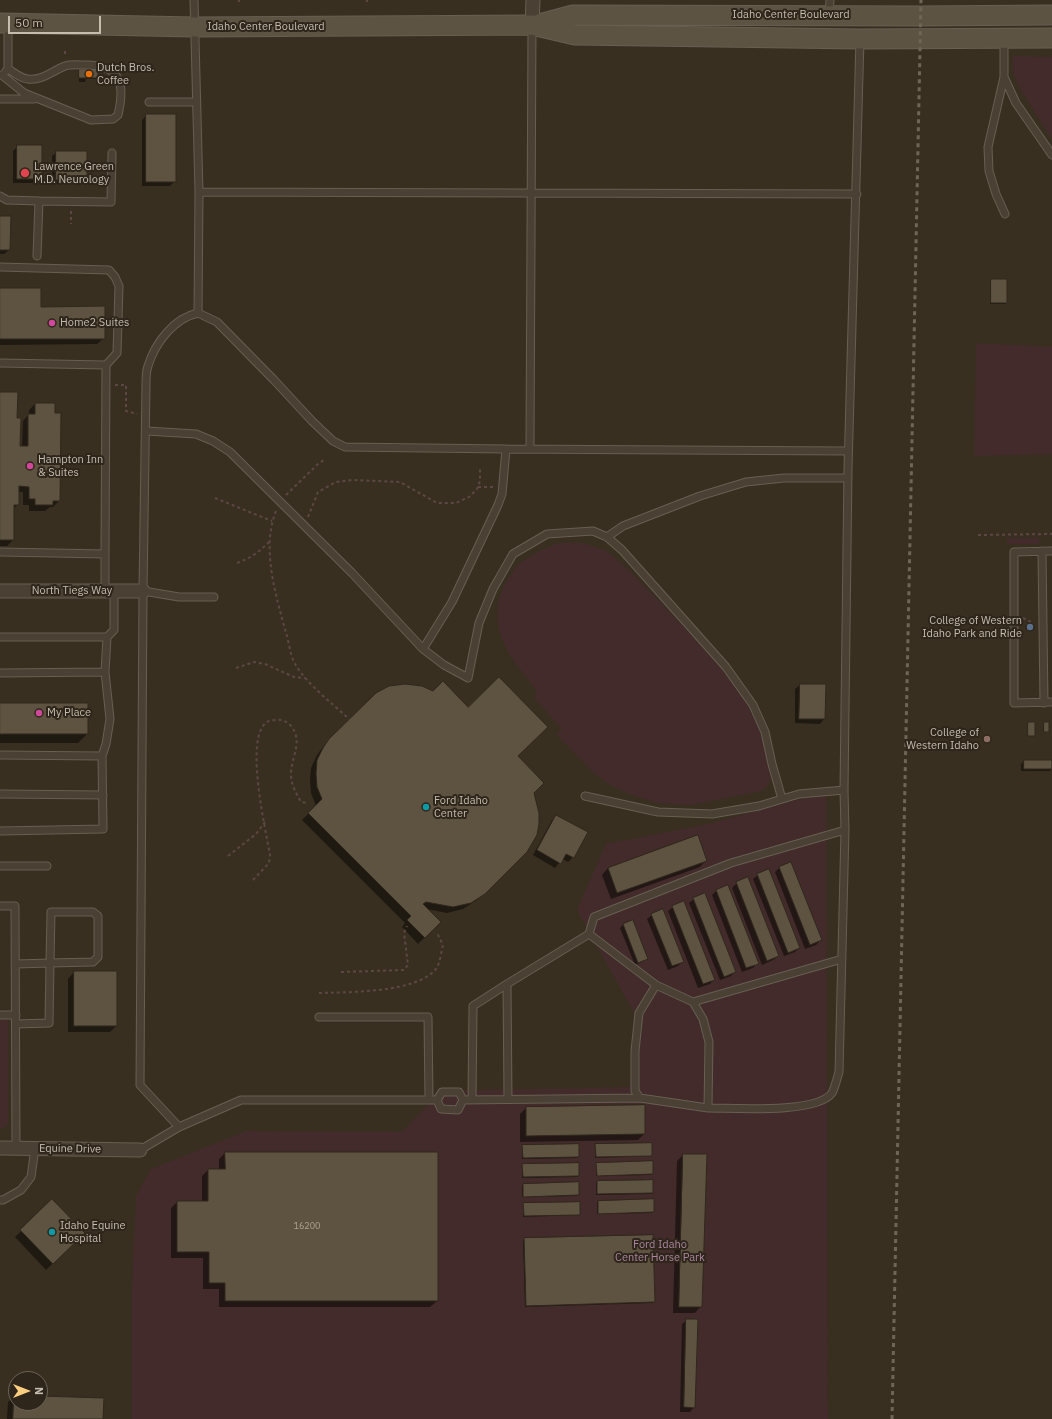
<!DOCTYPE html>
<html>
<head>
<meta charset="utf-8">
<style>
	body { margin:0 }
	#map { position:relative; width:1052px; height:1419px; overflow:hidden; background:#392f21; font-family:"IBM Plex Sans",sans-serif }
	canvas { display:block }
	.north { position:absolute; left:8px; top:1371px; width:40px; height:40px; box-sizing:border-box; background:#2e261a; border:1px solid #6b6256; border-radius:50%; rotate:90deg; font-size:11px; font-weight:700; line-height:16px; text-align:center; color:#c6bdaf }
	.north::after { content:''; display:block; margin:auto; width:14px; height:18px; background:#facd80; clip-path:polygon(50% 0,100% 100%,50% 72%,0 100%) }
	.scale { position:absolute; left:8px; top:16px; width:93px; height:18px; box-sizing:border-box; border:2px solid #c6bdaf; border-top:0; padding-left:5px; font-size:12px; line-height:14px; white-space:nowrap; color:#c6bdaf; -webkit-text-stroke:3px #2e261a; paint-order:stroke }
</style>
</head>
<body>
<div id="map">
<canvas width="1052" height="1419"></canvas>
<div class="north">N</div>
<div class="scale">50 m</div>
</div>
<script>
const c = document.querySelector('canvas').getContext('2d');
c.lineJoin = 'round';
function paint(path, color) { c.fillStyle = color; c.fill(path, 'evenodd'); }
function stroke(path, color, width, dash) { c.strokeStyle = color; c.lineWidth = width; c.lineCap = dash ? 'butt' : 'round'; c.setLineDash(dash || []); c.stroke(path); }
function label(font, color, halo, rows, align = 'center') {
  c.font = font + ' "IBM Plex Sans",sans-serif'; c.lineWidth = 4; c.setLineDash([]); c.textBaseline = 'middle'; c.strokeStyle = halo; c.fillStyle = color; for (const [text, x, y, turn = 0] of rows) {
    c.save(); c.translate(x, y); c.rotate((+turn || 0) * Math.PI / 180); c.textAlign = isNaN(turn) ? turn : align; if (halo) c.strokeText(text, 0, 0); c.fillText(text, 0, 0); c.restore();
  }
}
paint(new Path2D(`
	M1016,56L1052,57V139L1022,92L1014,75L1012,58Z
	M976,343L1052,347V454L974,456Z
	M1007,538H1039V544H1007Z
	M558,543H584L606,551L623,565L666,608L712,658L740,691L759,728L771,777L768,785L761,791L691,805L658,803L629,794L607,783L591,770L556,734L562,729L534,697L537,693C528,677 514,664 506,648C494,622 494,599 511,575C514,571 516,566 520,563C532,554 544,549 558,543Z
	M826,792L828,1419H132V1286L136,1196L151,1169L246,1131L402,1132L441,1091L630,1087L636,1016L577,910L606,844L708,824Z
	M0,1020H8V1123L2,1129H0Z`), '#422b2a');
paint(new Path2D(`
	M80,67H86V70L97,78L96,79H86L85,82H79V68Z
	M147,115L175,181L170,186H142V120Z
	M18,146L41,178L37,183H13V151Z
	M57,152L86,179L82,184H52V156Z
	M0,217L9,250L4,254H0Z
	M992,280L1006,303L1005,304H990L991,281Z
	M0,289L40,308L104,338L97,344L0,345Z
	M0,393L16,419L19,447H22L23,421L29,414V410L35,404L59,501L53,507H50L45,511H29V505H23V492H18V504L13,509V540L7,546H0Z
	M800,685H825L824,719L820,724L795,723V689Z
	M377,694L517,756L533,792L526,852L477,900L463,909L447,913L427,909L440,922L418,944L402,927L405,923L302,820L316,806L311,793L310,781L311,768L317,755L323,747Z
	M0,704L87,734L78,743H0Z
	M1044,723L1048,731L1047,732H1043Z
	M1024,761H1052V769L1050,771H1021V764Z
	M557,816L573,857L568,862L562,859L555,868L533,855L552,820Z
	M706,860L700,867L611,899L602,875L608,868Z
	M780,867L821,940L816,945L805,949L775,872Z
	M758,875L799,948L795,952L784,956L753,879Z
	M737,883L778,956L773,960L762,965L732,888Z
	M727,886L757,963L753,968L742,972L712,895L716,891Z
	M694,899L735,971L731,976L720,980L689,903Z
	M673,907L714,979L710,984L698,988L668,911Z
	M652,915L683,961L678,966L668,970L647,919Z
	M633,921L647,958L644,961L635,965L620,928L623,925Z
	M74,972L116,1026L110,1032H68V979Z
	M526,1108L644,1134L638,1140L520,1142V1114Z
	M596,1145L651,1155L650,1156L595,1158V1146Z
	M523,1146L578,1156L577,1158L522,1159V1147Z
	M225,1153H437V1301L430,1307H219V1289H203V1258H171V1208L177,1202H202V1176L208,1170H219V1159Z
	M683,1155L701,1306L695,1313H673L677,1161Z
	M597,1164L652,1174L651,1175L596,1176V1165Z
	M523,1165L578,1176L577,1177L522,1178V1167Z
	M597,1182L652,1193L651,1194L596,1195V1183Z
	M523,1185L578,1195L577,1196L522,1197V1186Z
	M52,1201L84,1233L46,1270L15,1237Z
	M598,1202L653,1212L652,1213L597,1214V1203Z
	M524,1204L579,1214L578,1215L523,1217V1205Z
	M524,1239L654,1302L653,1303L525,1307L523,1241Z
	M687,1320L694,1407L690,1412H680L682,1324Z
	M14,1396H16V1403H40V1397L102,1419H7L8,1402Z`), '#0007');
const building = new Path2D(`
	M79,69H98V78H79Z
	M146,114H176V182H146Z
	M17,145H42V179H17Z
	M56,151H87V180H56Z
	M0,216H11L10,250H0Z
	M991,279H1007V303H991Z
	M0,288H41V307L105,306V339H0Z
	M0,392H18L17,418H21L20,446H28V414H35V403H55V413H61L60,501H53V505H35V499H29V487L19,486V505H14V540H0Z
	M499,677L548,727L518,756L544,783L534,793L539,813V824L537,835L527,852L485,894L471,903L453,907L426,902L423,904L441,922L425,938L407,920L411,916L308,813L322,799L317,787L316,774L317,760L323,748L329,739L376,693L389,686L405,684L422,686L433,691L443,681L468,707Z
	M800,684H826L825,719H799Z
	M0,703H88V734H0Z
	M1028,722H1035V736H1028Z
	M1044,722H1049V732H1044Z
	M1024,760H1052V769H1024Z
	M556,815L588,832L574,858L566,854L561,864L537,850Z
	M698,835L707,861L617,893L608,868Z
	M791,862L822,940L810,945L779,867Z
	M769,869L800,948L788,953L757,874Z
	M748,877L779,956L767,961L736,882Z
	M728,885L759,964L746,968L716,890Z
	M705,893L736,972L724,977L693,898Z
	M684,901L715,980L703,984L672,906Z
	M663,909L684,962L672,966L651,914Z
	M633,920L648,959L638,963L623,924Z
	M74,971H117V1026H74Z
	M645,1105V1134L526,1136V1107Z
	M652,1143V1156L596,1157L595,1144Z
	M579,1144V1157L523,1158L522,1145Z
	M225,1152H438V1301H225V1283H209V1252H177V1201H208V1169H225Z
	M683,1154H707L702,1307H679Z
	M653,1161V1174L597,1176L596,1163Z
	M579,1163V1176L523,1177L522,1164Z
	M653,1180V1193L597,1194V1181Z
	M579,1182V1195L523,1197V1184Z
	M52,1199L85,1233L53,1264L20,1230Z
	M654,1199V1212L598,1214V1201Z
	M580,1202V1215L524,1216L523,1203Z
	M653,1235L655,1302L526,1306L524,1238Z
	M686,1319H698L695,1408L684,1407Z
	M14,1395H16V1403H40V1396L104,1398L103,1419H13Z`);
paint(building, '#5e5341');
stroke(building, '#30281c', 1);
const service = new Path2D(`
	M194,0L199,192L198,313L217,322L274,380L312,421L333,441L345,447L506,449L848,451
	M829,15L830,0
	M1004,39V77L1016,103L1052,155
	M6,71L8,69V23
	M2,75L24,93L91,120L113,119L118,115C125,85 122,65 86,65C80,65 71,64 65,66C52,71 42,81 28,79C21,79 14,72 8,69
	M1004,77L988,147L989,171L996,194L1005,214
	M0,99H34
	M149,102H196
	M199,192L857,194
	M0,196L7,200L39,201L37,256
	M39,201L111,202L112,153
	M0,267L109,270L115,277L119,286L117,353L106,365L105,554L0,552
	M0,363L106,365
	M146,431L196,434L213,441L230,452L352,573L423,649L444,665L468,678L479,623L493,589L513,554L547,534L593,531L607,537L622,550L726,667L753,705L765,732L772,764L782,799
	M530,449L532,25
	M607,537L623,526L700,496L746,482L784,478H848
	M1042,551L1044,703
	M1052,551L1014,552V703L1052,702
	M105,554V591
	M143,591L179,597H214
	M0,637H107
	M423,649L452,602L498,505L502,494L506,449
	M0,673L105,672L107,637L114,630V591
	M0,755L102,756
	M0,794L103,795
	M585,796L658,812L712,814L759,806L799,794L844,790L848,469L860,39
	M0,831L103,829L102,756L106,744L110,719L105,672
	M0,866H47
	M0,906H15L16,1149
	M16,964L50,963L51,912H93L98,916V957L93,962L50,963L49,1023L16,1024
	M693,1002L842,959
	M0,1015H16
	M319,1017H428L429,1100
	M640,1098L635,1091V1051L639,1013L656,985
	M508,1099L507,984L589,934
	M437,1100L441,1109L458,1110L463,1100
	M437,1100L442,1092H459L463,1100
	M463,1100L640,1098L708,1108L709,1042L703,1019L693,1002L656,985L589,934L594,917L731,863L845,830L844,790
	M472,1100L473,1006L507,984
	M708,1108C733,1108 817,1114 832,1093C835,1087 837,1079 839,1072L845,830
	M179,1127L140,1085L143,591L146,384C146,378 146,371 148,366C155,343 174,318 198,313
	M140,1150L179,1127L241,1100H437
	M0,1200H3L21,1190L31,1177L35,1148`);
const minor = new Path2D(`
	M532,25L533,0
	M0,591H143
	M0,1148L140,1150`);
const secondary = new Path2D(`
	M0,23L194,27L532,25L575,35L860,39L1052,38
	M536,25L573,15L921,16L1052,15`);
stroke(service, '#675f52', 9);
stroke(minor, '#675f52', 15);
stroke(secondary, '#675f52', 21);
stroke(new Path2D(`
	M239,0V2
	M367,0V2
	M65,51V56
	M71,211V224
	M115,385H126V411L137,414
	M478,487H494
	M286,495L318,464L324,460
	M215,498L272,521
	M276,511C261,548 276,596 286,633C289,642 290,654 294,662C306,684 331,702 349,719
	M308,517L318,492L336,482L352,480L400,482L437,503H456L469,497L477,489L480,481V468
	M978,535L1052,534
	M237,563C251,558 259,552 269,542
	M1023,618L1033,623
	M236,668L254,662L265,664L294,677L305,678
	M228,856L256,834L265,822
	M253,880L269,863L270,855C265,827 247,748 263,726C266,721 271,720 276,720C282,719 288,722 292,727C303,743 291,757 291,774C291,785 296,793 301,802L308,803
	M341,972L404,970L408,965L404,933L407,926
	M319,993C349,992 416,993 436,969C440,964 441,952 443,945L437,933`), '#5c4744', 2, [3, 3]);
stroke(service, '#4a4134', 7);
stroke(minor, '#4a4134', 13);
stroke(secondary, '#5d5342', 19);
stroke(new Path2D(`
	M892,1419L921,0`), '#716656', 3, [4, 4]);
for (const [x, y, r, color] of [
	[89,74,4,"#e8710a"],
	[25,173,5,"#e0444e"],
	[52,323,4,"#d1479c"],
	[30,466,4,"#d1479c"],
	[1030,627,4,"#5c6f8a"],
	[39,713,4,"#d1479c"],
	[987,739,4,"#8d6e63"],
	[426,807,4,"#0f9aa8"],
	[52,1232,4,"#0f9aa8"]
]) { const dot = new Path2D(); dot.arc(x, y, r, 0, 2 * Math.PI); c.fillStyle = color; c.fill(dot); stroke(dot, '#2e261a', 1.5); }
label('9px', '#aca294', null, [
	["16200",307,1226]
]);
label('11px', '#c6bdaf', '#2e261a', [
	["Idaho Center Boulevard",791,15],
	["Idaho Center Boulevard",266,27],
	["North Tiegs Way",72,591],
	["Equine Drive",70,1149,1]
]);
label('11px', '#c6bdaf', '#2e261a', [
	["Dutch Bros.",97,68],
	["Coffee",97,81],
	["Lawrence Green",34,167],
	["M.D. Neurology",34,180],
	["Home2 Suites",60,323],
	["Hampton Inn",38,460],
	["& Suites",38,473],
	["College of Western",1022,621,"right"],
	["Idaho Park and Ride",1022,634,"right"],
	["My Place",47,713],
	["College of",979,733,"right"],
	["Western Idaho",979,746,"right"],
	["Ford Idaho",434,801],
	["Center",434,814],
	["Idaho Equine",60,1226],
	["Hospital",60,1239]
], 'left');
label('11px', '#ac85a2', '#2e261a', [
	["Ford Idaho",660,1245],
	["Center Horse Park",660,1258]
]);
</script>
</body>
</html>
